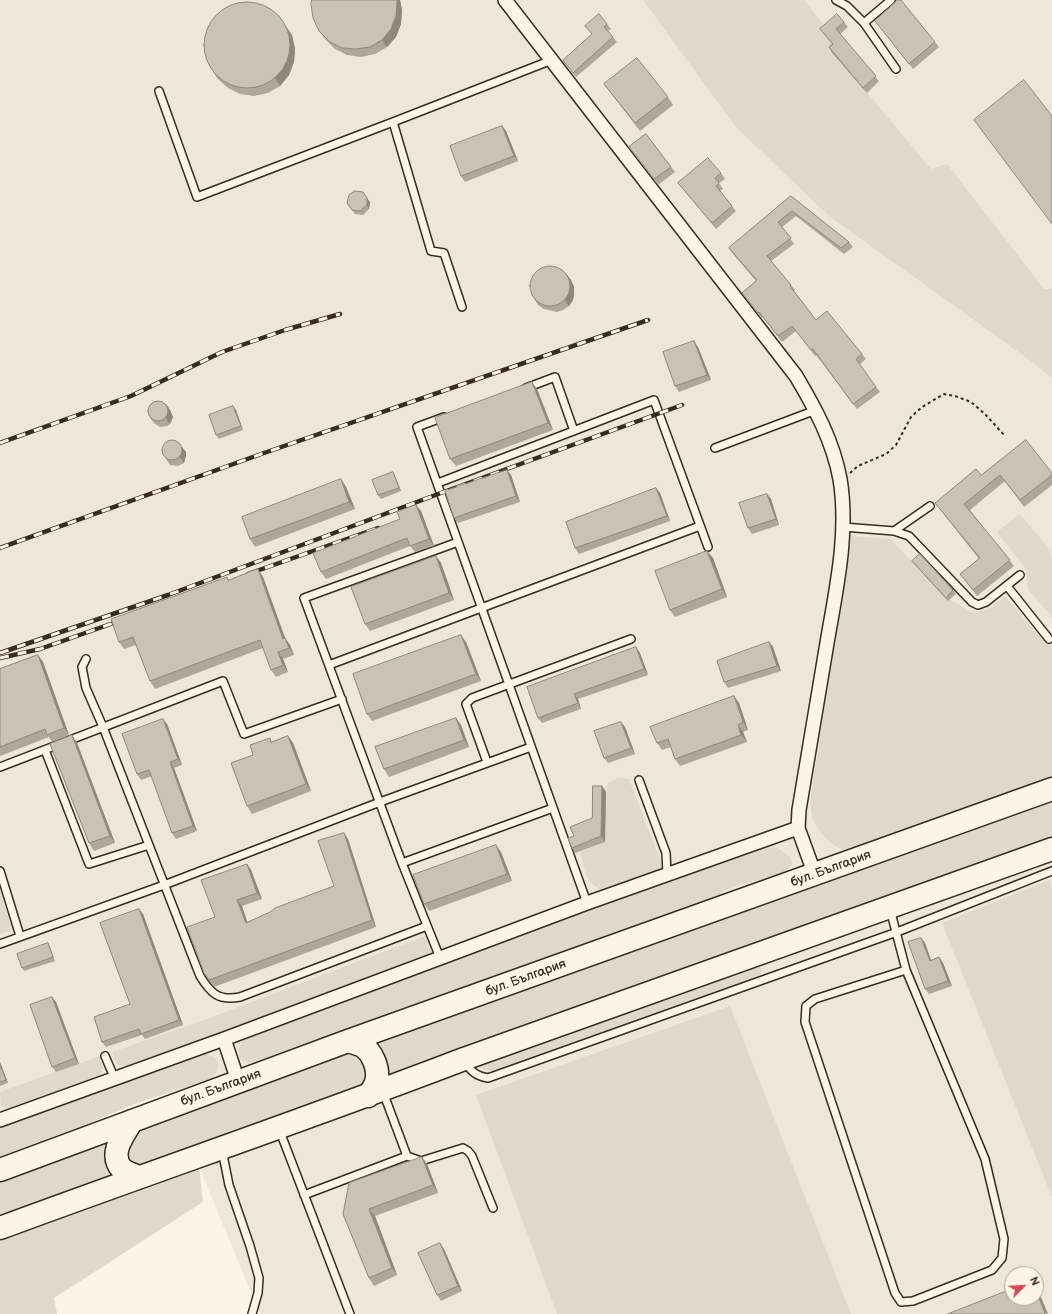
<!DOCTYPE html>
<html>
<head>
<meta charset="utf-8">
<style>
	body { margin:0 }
	#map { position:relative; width:1052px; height:1314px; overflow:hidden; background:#fcf5e5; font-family:"Balsamiq Sans",sans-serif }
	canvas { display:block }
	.north { position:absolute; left:1004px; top:1266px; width:40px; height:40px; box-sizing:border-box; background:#fcf5e5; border:1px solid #afa495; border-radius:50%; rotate:66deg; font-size:11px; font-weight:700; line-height:16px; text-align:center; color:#3b2a1e }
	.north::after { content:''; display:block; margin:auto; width:14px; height:18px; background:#d1495b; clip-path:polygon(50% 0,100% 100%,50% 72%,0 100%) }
</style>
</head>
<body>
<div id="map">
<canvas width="1052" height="1314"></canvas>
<div class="north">N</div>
</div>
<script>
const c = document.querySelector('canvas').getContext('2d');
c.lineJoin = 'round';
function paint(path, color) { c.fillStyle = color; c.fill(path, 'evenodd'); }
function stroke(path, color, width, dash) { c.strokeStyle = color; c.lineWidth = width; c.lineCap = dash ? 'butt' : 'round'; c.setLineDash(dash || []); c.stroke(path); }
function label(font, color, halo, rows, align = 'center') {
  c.font = font + ' "Balsamiq Sans",sans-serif'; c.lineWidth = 4; c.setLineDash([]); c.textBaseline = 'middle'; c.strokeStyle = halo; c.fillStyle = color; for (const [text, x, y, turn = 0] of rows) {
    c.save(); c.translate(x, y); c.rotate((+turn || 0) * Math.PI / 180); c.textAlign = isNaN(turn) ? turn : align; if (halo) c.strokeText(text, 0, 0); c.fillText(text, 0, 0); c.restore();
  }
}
paint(new Path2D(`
	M0,0H1052V1314H260L163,1080L0,1141ZM1012,1274H1036V1298H1012Z`), '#eee6d6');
paint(new Path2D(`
	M643,0H804L823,24L836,55L931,169L947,164L1044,289H1052V378L1031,361L829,216L736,127Z
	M1020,514L1047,546L1052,558V617L1028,589L1026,569L997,532Z
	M851,536L891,539L943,596L974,613L990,608L1005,596L1044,642L1052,645V780L859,848C854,849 848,850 843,849C830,847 813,826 811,812C810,807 811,802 811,796Z
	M619,778L629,779L661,862V868L656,871L601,889C585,884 584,866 580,852L605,842L607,785L609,782Z
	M1052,796V840L386,1079L371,1042Z
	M766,846L778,848L791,858L792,865L784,872L727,889L700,909L259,1061L249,1063L240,1059C237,1051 238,1047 244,1040L583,910Z
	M1050,880L1052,890V1197L942,923Z
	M0,892L12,930L0,934Z
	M425,936L432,952L222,1032L126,1066L117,1064L112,1052L207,1019Z
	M746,966L761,968V973L747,984L495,1072L483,1070L477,1062Z
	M730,1006L851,1314H557L476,1095Z
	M349,1051L358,1053L368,1064L367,1079L361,1086L280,1114L219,1138L162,1163L135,1167L128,1161L125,1145L134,1134L201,1109L275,1077Z
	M201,1053C217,1056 225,1063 212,1078L129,1106L0,1163V1126Z
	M100,1056L103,1066L99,1076L10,1109L1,1106L0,1092Z
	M116,1134L121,1177L0,1221V1177Z
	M199,1167L203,1202L54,1298L57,1314H0V1240Z`), '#e0d8c8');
const lane = new Path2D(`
	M836,0L847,6L864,23L891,0
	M864,23L896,69
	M159,91L197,197L393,122L552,60
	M393,122L431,251L444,253L462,307
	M526,388L555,377L574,431
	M444,417L417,427L587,903
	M715,448L816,410
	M438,483L654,400L708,547
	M843,527L894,531L909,536L972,602L978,605L986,602L1020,575
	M894,531L930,506
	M1007,586L1049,639
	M86,659L82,667L86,688L103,727L200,976C211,994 219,1001 240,997L427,926
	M329,665L700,526
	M45,750L89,864L149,845
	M487,762L466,704L472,698L631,639
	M0,767L223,681L244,734L342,699
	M639,780L666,853L667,874
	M402,863L553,808
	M0,871L20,936
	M890,909L906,970L985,1159L1004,1239L1002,1258L992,1270L913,1301L901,1302L895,1293L805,1022L806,1006L815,999L906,970
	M0,944L164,885L380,802L531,747
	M440,958L402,863L304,598L458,542
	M105,1056L114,1077
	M465,1061C470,1071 476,1076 488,1078L897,932L1052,871
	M279,1129L350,1314
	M222,1150L229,1185L250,1246L259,1278L258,1293L252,1314
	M407,1156L421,1161L463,1148L468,1151L472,1156L493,1208
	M304,1195L407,1156L383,1092`);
const street = new Path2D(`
	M505,0L796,376C815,408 833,441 840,479C849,533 836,590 827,643C818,699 808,754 799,810L798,828L815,875
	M224,1039L238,1081
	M0,1120L224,1039L587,903L798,828`);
const highway = new Path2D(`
	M348,1041C352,1042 357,1044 361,1045C372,1051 380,1069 376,1082C375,1087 371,1091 368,1096
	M132,1121C124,1134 108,1154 122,1169C127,1173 134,1175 139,1177
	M0,1170L348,1041L1052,789
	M0,1228C154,1171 310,1118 464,1059L1052,849`);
stroke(lane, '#3b2a1e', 10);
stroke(street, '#3b2a1e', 16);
stroke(highway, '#3b2a1e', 25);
stroke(new Path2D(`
	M850,473L858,466L886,454L896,445L911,417L922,407L944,394L955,396L971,402L985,414L1005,436`), '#3b2a1e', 2, [3, 3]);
stroke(lane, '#fcf5e5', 7);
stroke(street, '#fcf5e5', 13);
stroke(highway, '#fcf5e5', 22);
const rail = new Path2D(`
	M0,443L131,396L222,352L285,330L340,314
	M0,548L264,453L648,320
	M248,574L378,528
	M0,653L168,595L441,493L682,405
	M0,658L40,649L122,620`);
stroke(rail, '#3b2a1e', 4.5);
stroke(rail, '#fcf5e5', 3, [9]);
paint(new Path2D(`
	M312,0H400L402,10L401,24L396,37L387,47L375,54L361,57L347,55L335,49L325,39L319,31Z
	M875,21L935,42L939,47L913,69Z
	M844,22L848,27L840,34L879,81L867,93L832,53L829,47L832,44L820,29Z
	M607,24L611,29L608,31L617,42L576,77L563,60L592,34L585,26Z
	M292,35L295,49L294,62L289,75L280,86L268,93L254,96L240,94L228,88L217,78L212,70Z
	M604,84L668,97L673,105L640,131Z
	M502,126L506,131L518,161L465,182L461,176Z
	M646,134L675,172L658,185L629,147Z
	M721,173L725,179L719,183L723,189L720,191L736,211L716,229L678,183Z
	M791,196L849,242L853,247L844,254L796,216L782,227L794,244L771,261L791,285L795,290L794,291L816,320L862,354L866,359L859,365L880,392L857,409L816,355L815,356L796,331L782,342L763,317L761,318L742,293L756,281L733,254L729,248Z
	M370,202L369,209L363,215L355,214L347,203Z
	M567,275L571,280L574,287V294L573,300L569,306L563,310L557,312L544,309L538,305L531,294Z
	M698,347L711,380L679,392L675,386Z
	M537,389L553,430L456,466L450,459Z
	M166,404L170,410L173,417L170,424L167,426L160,427L154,423L150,418Z
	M233,406L236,410L243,430L219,439L216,435Z
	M182,447L186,452V456L184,463L178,466L170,465L162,453Z
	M507,470L511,475L520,502L458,523L454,518Z
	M393,472L395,476L401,491L381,499L378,495Z
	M1052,473V485L1024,507L1005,481L970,510L1014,566L977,596L960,574L979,559L935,503L981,475Z
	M341,479L346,487L355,509L255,547L250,539Z
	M656,488L660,493L670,521L579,554L575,548Z
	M767,494L771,499L779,525L752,534L748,528Z
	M416,505L421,511L434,546L415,552L410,546L326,579L321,572L400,519Z
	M707,551L713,558L727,597L675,617L670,610Z
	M436,556L441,563L454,600L370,631L365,624Z
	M912,561L953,590L956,594L948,601L914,564Z
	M263,577L285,638L290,645L294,655L283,659L288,672L276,677L271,670L263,648L155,689L150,681L136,645L124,649L119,642L229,580Z
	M466,642L481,681L372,721L367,714Z
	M769,642L773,647L781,671L728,688L724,682Z
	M636,647L640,653L648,675L578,699L581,709L542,723L538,718Z
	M38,655L43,662L69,735L52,742L49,737L0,756V669Z
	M734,696L739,703L748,730L743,732L747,742L680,766L675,759L671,747L662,750L657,743Z
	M456,718L461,725L469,747L389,777L384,769Z
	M621,722L625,727L635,754L608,763L604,758Z
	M167,724L182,765L174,768L197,831L176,839L172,833L152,776L141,780L137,774Z
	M72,735L77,743L115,843L94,851L89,843Z
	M288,736L293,743L311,791L252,814L247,806L253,755L270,738L272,742Z
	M602,786L606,792L605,842L575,853L572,848L574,836L592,818Z
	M348,839L376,927L214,987L204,973L215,917L247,864L251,870L262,899L242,906L247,922L334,886Z
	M501,852L512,881L429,911L424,904Z
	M139,909L143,914L183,1025L145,1039L142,1035L106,1047L102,1042L130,1004Z
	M921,938L925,943L931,960L939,957L943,963L952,986L929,994L925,989Z
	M48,943L50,947L55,961L24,971L22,968Z
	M56,1002L79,1064L56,1072L52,1067Z
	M0,1062L8,1083L0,1086Z
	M422,1157L427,1164L438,1193L375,1216L397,1275L374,1286L369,1278L343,1214Z
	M444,1249L462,1291L441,1301L437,1295Z`), '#afa79a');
paint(new Path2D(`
	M397,0H400L402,10L401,24L396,37L387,47L382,40Z
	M279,16L292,35L295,49L294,62L289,75L280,86L275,78Z
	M502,126L506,131L518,161L514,156Z
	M367,198L370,202L369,209L367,205Z
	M567,275L571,280L574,287V294L573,300L569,306L565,300Z
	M694,341L698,347L711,380L707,375Z
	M532,382L537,389L553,430L548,423Z
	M166,404L170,410L173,417L170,424L166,418Z
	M233,406L236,410L243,430L241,426Z
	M182,447L186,452V456L184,463L180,457Z
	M507,470L511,475L520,502L516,496Z
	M393,472L395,476L401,491L399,488Z
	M341,479L346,487L355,509L349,502Z
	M656,488L660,493L670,521L667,516Z
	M767,494L771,499L779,525L776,519Z
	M416,505L421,511L434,546L429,539Z
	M707,551L713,558L727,597L722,589Z
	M436,556L441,563L454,600L449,593Z
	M258,569L263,577L288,646L283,639Z
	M461,635L466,642L481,681L476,674Z
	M285,638L290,645L294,655L289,648Z
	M769,642L773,647L781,671L777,666Z
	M636,647L640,653L648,675L644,669Z
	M278,652L283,659L288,672L283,665Z
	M38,655L43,662L69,735L64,728Z
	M574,694L578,699L581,709L578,703Z
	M734,696L739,703L748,730L743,722Z
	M456,718L461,725L469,747L464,740Z
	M163,719L167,724L182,765L178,759Z
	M621,722L625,727L635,754L631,748Z
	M738,725L743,732L747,742L741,735Z
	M72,735L77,743L115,843L110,836Z
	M288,736L293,743L311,791L306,784Z
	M170,762L174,768L197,831L193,826Z
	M602,786L606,792L605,842L601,836Z
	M344,833L348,839L376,927L372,920Z
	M496,845L501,852L512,881L507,874Z
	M247,864L251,870L262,899L257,893Z
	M237,900L242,906L250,930L246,923Z
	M139,909L143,914L183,1025L179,1020Z
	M921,938L925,943L933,966L930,961Z
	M939,957L943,963L952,986L948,981Z
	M52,997L56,1002L79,1064L75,1058Z
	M0,1062L8,1083L6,1080L0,1065Z
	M422,1157L427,1164L438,1193L433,1185Z
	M369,1209L375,1216L397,1275L392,1268Z
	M440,1243L444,1249L462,1291L458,1286Z
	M1036,1286L1037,1288L1048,1314L1045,1313L1036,1291Z`), '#8f887d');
const building = new Path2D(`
	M312,0H397V3L396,16L391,29L382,40L370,47L356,49L342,48L330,42L319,31L313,18L311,4Z
	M898,0H901L935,42L909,64L875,21Z
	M204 45a43 43 0 1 1 86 0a43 43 0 1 1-86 0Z
	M599,14L607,24L604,27L613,37L573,73L563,60L592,34L585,26Z
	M837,14L844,22L836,29L876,76L863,88L829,47L833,44L820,29Z
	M637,58L668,97L635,123L604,84Z
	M1024,80L1052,116V224L974,120Z
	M502,126L514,156L461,176L450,146Z
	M646,134L671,167L654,179L629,147Z
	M708,158L721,173L715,178L719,183L716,186L732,206L712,223L678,183Z
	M355,191L363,192L367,198V205L360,211L352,210L347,203L349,195Z
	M791,196L849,242L841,248L792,211L778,222L791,238L767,256L791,285L790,286L816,320L827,311L862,354L856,359L876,387L853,404L813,349L811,350L792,326L778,336L759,312L758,313L742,293L757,280L729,248Z
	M530 286a20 20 0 1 1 40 0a20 20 0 1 1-40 0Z
	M694,341L707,375L675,386L663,352Z
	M532,382L548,423L450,459L435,418Z
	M148 411a10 10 0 1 1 20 0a10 10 0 1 1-20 0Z
	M233,406L241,426L216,435L209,415Z
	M162 450a10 10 0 1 1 20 0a10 10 0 1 1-20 0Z
	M1026,440L1052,473V475L1020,500L1000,475L964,504L1010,560L973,590L960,574L980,558L935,503L976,469L981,475Z
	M507,470L516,496L454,518L445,491Z
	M393,472L399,488L378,495L372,480Z
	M341,479L349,502L250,539L242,517Z
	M656,488L667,516L575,548L566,522Z
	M767,494L776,519L748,528L739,503Z
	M416,505L429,539L410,546L407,538L321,572L313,553L400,519L397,512Z
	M707,551L722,589L670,610L655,571Z
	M920,554L953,590L946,598L912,561Z
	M436,556L449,593L365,624L351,587Z
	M258,569L283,639L285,638L289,648L278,652L283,665L271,670L260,640L150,681L133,637L119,642L111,619L227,577L228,580Z
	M461,635L476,674L367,714L353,674Z
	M769,642L777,666L724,682L717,661Z
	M636,647L644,669L574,694L578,703L538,718L527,687Z
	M38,655L64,728L47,735L45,729L0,747V669Z
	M734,696L743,722L738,725L741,735L675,759L668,739L657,743L650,727Z
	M456,718L464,740L384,769L375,747Z
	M163,719L178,759L170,762L193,826L172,833L149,770L137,774L122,734Z
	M621,722L631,748L604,758L594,731Z
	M72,735L110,836L89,843L50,744Z
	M288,736L306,784L247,806L231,763L253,755L250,745L270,738L271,742Z
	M593,786H602L601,836L572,848L568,838L574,836L570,827L592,818Z
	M344,833L372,920L209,980L204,973L187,927L215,917L201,880L247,864L257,893L237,900L246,923L270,912L275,908L334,886L318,841Z
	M496,845L507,874L424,904L413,875Z
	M139,909L179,1020L141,1034L139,1029L102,1042L94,1017L130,1004L100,923Z
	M921,938L930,961L939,957L948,981L925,989L908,942Z
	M48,943L53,957L22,968L17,954Z
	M52,997L75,1058L52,1067L30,1005Z
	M0,1065L6,1080L0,1082Z
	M422,1157L433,1185L369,1209L392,1268L369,1278L343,1214L349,1183Z
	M440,1243L458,1286L437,1295L418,1253Z
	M1012,1289V1298H1036V1291L1045,1313L1044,1314H948Z`);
paint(building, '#ccc2b3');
stroke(building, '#8f887d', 1);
label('13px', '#3b2a1e', '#fcf5e5', [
	["бул. България",831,869,-20],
	["бул. България",526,978,-20],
	["бул. България",221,1088,-20]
]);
</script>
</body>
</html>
